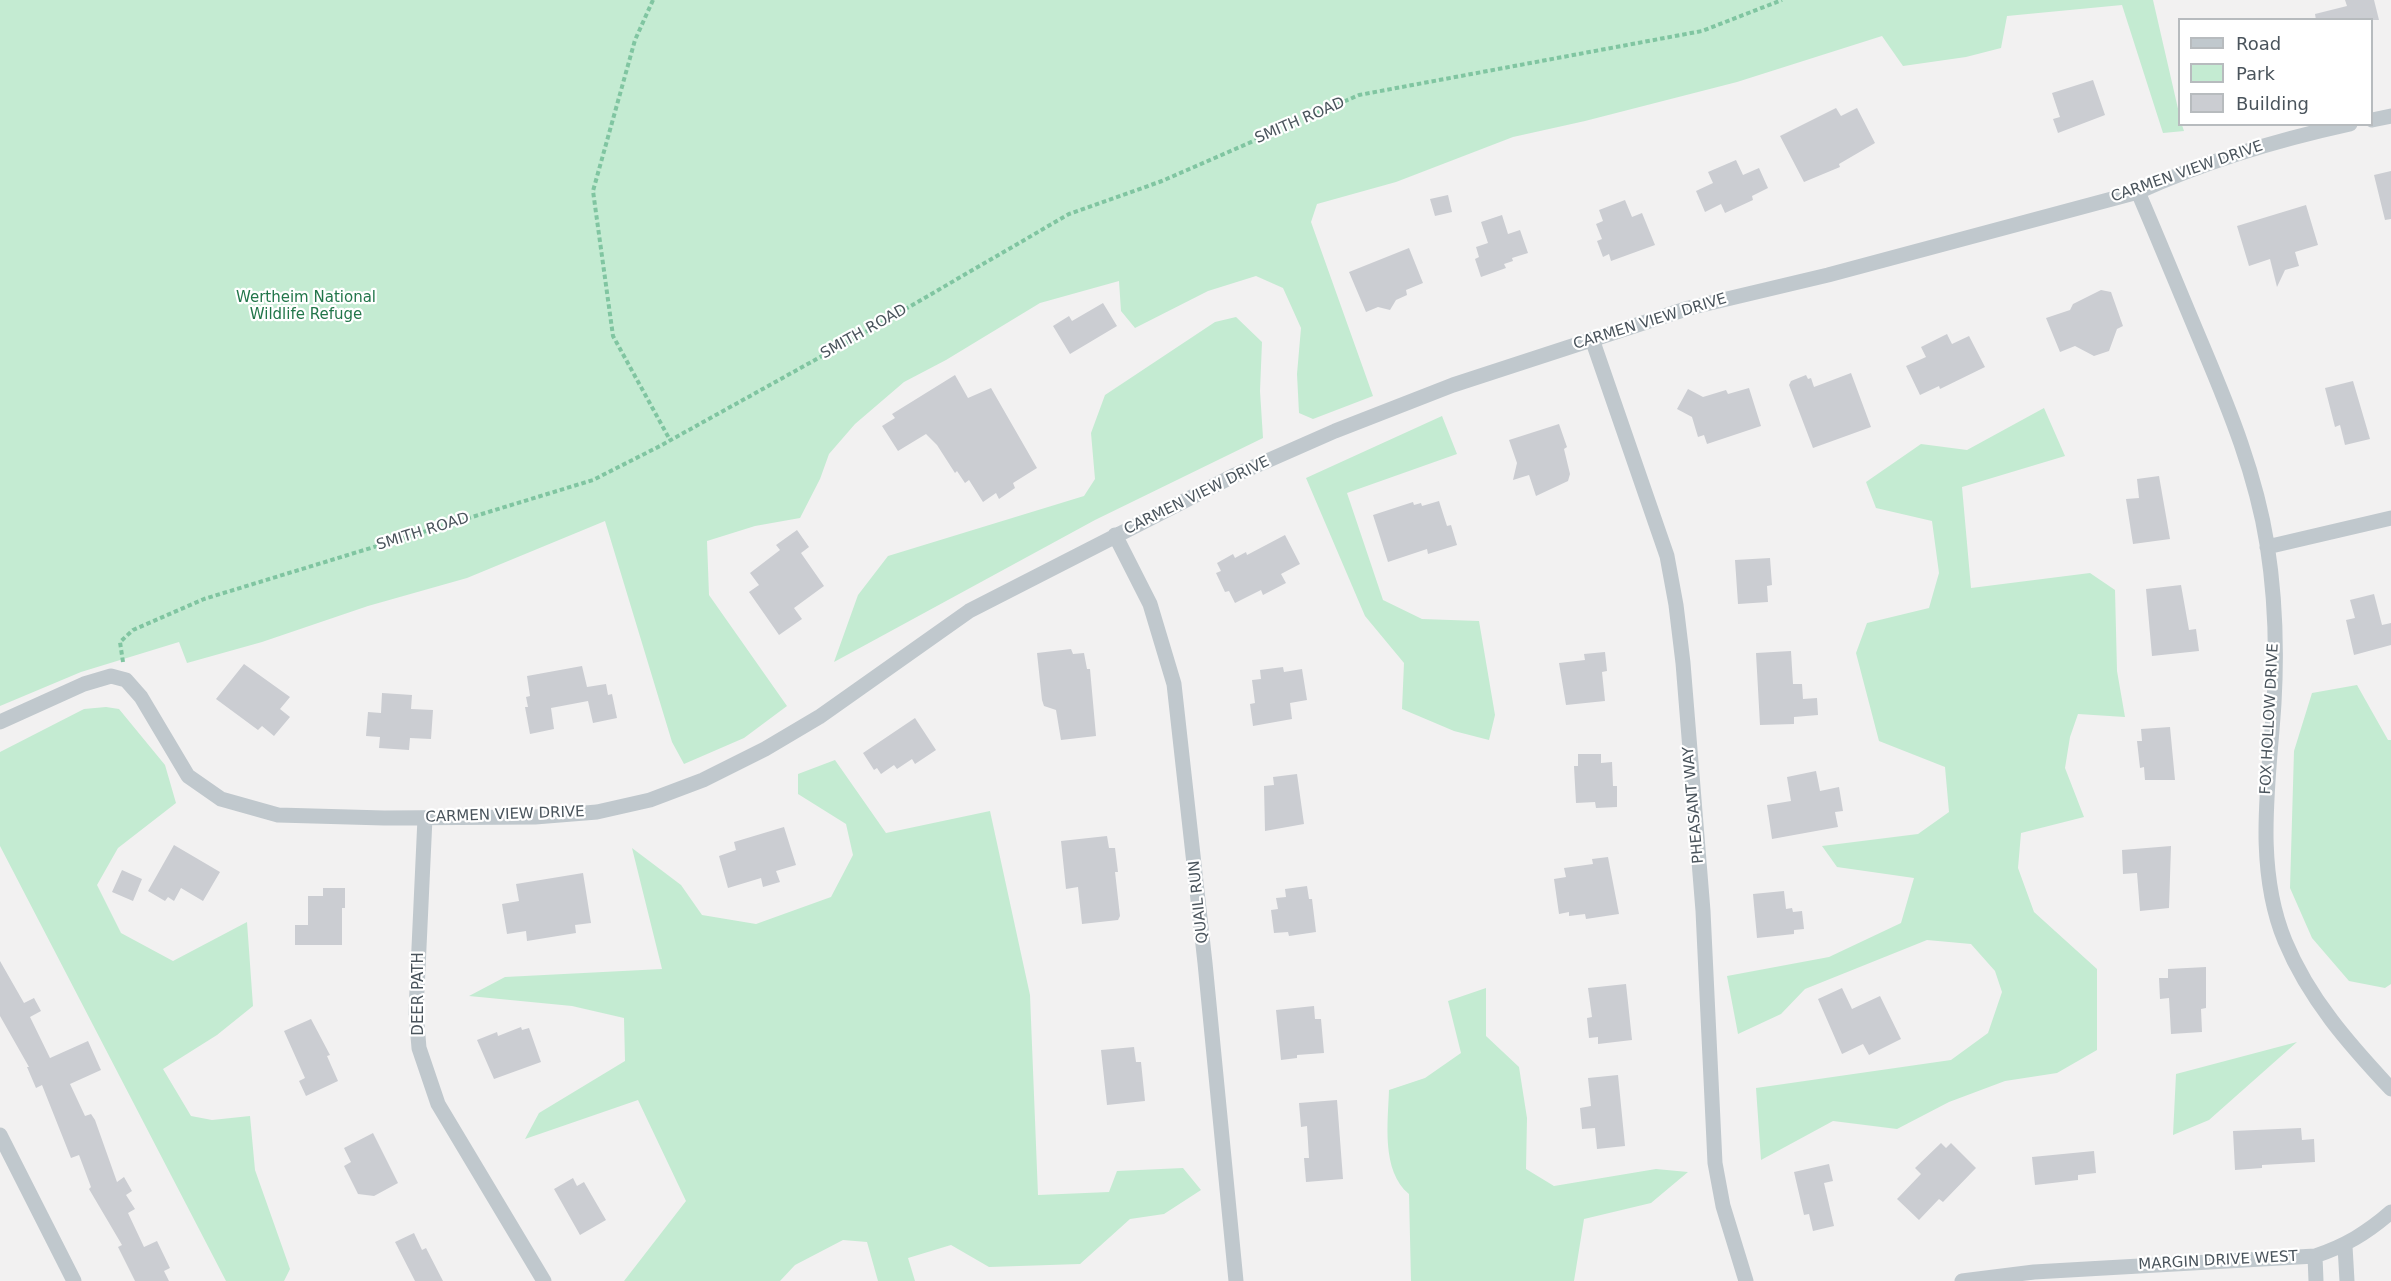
<!DOCTYPE html>
<html>
<head>
<meta charset="utf-8">
<style>
	body { margin:0 }
	#map { position:relative; width:2391px; height:1281px; overflow:hidden; background:#f2f1f1; font-family:"DejaVu Sans",sans-serif }
	canvas { display:block }
	.legend { position:absolute; left:2178px; top:18px; width:195px; height:108px; box-sizing:border-box; background:#fff; border:2px solid #b7bbbe; margin:0; padding:8px 10px; list-style:none; font-size:18px; color:#4a545c }
	.legend li { display:flex; align-items:center; gap:12px; height:30px }
	.legend b { width:30px; border:2px solid #b7bbbe }
</style>
</head>
<body>
<div id="map">
<canvas width="2391" height="1281"></canvas>
<ul class="legend">
<li><b style="height:8px;background:#c0c8cd"></b>Road</li>
<li><b style="height:16px;background:#c4ebd2"></b>Park</li>
<li><b style="height:16px;background:#cbcdd2"></b>Building</li>
</ul>
</div>
<script>
const c = document.querySelector('canvas').getContext('2d');
c.lineJoin = 'round';
function paint(path, color) { c.fillStyle = color; c.fill(path, 'evenodd'); }
function stroke(path, color, width, dash) { c.strokeStyle = color; c.lineWidth = width; c.lineCap = dash ? 'butt' : 'round'; c.setLineDash(dash || []); c.stroke(path); }
function label(font, color, halo, rows, align = 'center') {
  c.font = font + ' "DejaVu Sans",sans-serif'; c.lineWidth = 4.5; c.setLineDash([]); c.textBaseline = 'middle'; c.strokeStyle = halo; c.fillStyle = color; for (const [text, x, y, turn = 0] of rows) {
    c.save(); c.translate(x, y); c.rotate((+turn || 0) * Math.PI / 180); c.textAlign = isNaN(turn) ? turn : align; if (halo) c.strokeText(text, 0, 0); c.fillText(text, 0, 0); c.restore();
  }
}
paint(new Path2D(`
	M0,0H2153L2179,113L2180,124L2182,125L2184,131L2163,133L2122,5L2007,16L2001,48L1966,57L1903,66L1882,36L1737,82L1585,121L1513,137L1396,182L1317,204L1311,222L1373,396L1313,419L1299,413L1297,374L1301,328L1283,288L1256,276L1208,291L1135,328L1121,311L1119,281L1040,303L946,360L904,382L855,424L829,454L820,479L800,518L755,526L707,541L709,595L787,706L744,738L684,764L672,742L605,521L467,578L368,606L262,642L187,663L179,642L81,672L0,706Z
	M1236,317L1262,342L1260,391L1263,438L1095,520L834,662L858,595L888,556L1084,496L1095,479L1091,433L1105,395L1215,322Z
	M2044,408L2065,456L1962,487L1971,588L2090,573L2115,590L2117,671L2125,717L2078,714L2070,737L2065,768L2084,817L2021,833L2018,868L2034,912L2097,969V1050L2057,1073L2005,1081L1949,1102L1897,1129L1833,1121L1761,1160L1756,1088L1951,1060L1988,1033L2002,992L1995,971L1971,944L1927,940L1805,989L1781,1014L1738,1034L1727,976L1829,957L1901,923L1914,878L1837,867L1822,846L1918,834L1949,812L1945,767L1879,741L1856,653L1867,623L1929,608L1939,573L1932,521L1876,508L1866,482L1921,444L1967,450Z
	M1442,416L1457,454L1347,493L1383,600L1422,619L1479,621L1495,715L1489,740L1454,731L1402,709L1404,663L1365,616L1306,478Z
	M2357,685L2388,740H2391V984L2385,988L2349,981L2312,938L2290,888L2294,751L2312,693Z
	M106,707L119,709L165,765L176,803L118,848L97,885L121,933L173,961L247,922L253,1006L217,1035L163,1069L191,1116L212,1120L250,1116L255,1170L290,1269L284,1281H226L0,846V752L84,709Z
	M835,760L886,833L990,811L1030,995L1038,1195L1109,1192L1117,1171L1183,1168L1201,1190L1164,1214L1130,1219L1080,1264L989,1267L951,1245L908,1258L915,1281H878L867,1242L843,1240L795,1265L780,1281H624L686,1201L638,1100L525,1139L539,1113L625,1061L624,1018L572,1006L469,996L505,977L662,969L632,848L681,885L702,915L756,924L831,897L853,855L846,824L798,794V774Z
	M1486,988V1036L1519,1067L1527,1118L1526,1169L1554,1186L1656,1169L1688,1172L1651,1203L1584,1219L1574,1281H1411L1409,1194C1381,1171 1388,1122 1389,1090L1425,1078L1461,1053L1448,1001Z
	M2297,1042L2209,1120L2173,1135L2176,1074Z`), '#c4ebd2');
paint(new Path2D(`
	M2345,0H2374L2379,20H2316L2315,14L2347,6Z
	M2093,80L2105,115L2058,133L2053,119L2060,117L2052,93Z
	M1836,108L1841,116L1857,108L1875,143L1839,164L1840,167L1804,182L1780,136Z
	M1736,160L1743,175L1759,168L1768,188L1752,196L1753,200L1725,213L1721,204L1705,212L1696,191L1713,183L1708,172Z
	M2391,171V219L2385,220L2374,175Z
	M1448,195L1452,212L1435,216L1430,199Z
	M1625,200L1632,217L1642,213L1655,245L1611,261L1609,254L1603,257L1597,241L1602,239L1596,224L1603,221L1599,210Z
	M2306,205L2318,245L2295,252L2299,266L2285,270L2277,287L2270,259L2249,266L2237,226Z
	M1502,215L1508,234L1520,230L1528,253L1512,258L1513,261L1504,264L1506,268L1481,277L1475,259L1479,257L1476,247L1488,243L1481,222Z
	M1409,248L1423,283L1406,290L1407,295L1396,300L1390,310L1378,307L1366,312L1349,272Z
	M2101,290L2111,292L2123,326L2117,329L2109,351L2094,356L2075,346L2060,352L2046,318L2070,310L2073,304Z
	M1103,303L1117,326L1070,354L1053,326L1069,316L1072,321Z
	M1947,334L1952,344L1969,336L1985,367L1940,389L1939,386L1920,395L1906,366L1926,357L1921,347Z
	M1851,373L1871,427L1813,448L1789,385L1791,381L1806,375L1808,379L1811,378L1814,387Z
	M955,375L968,398L991,388L1037,468L1013,483L1015,488L999,499L996,493L983,502L969,480L965,483L957,471L955,473L937,445L926,434L898,451L882,426L895,418L892,414Z
	M2353,381L2370,439L2345,445L2340,425L2335,427L2325,388Z
	M1749,388L1761,426L1707,444L1704,435L1698,437L1692,417L1677,409L1688,389L1703,397L1726,390L1728,394Z
	M1559,424L1567,447L1564,449L1570,474L1568,481L1536,496L1529,475L1513,480L1517,463L1509,440Z
	M2159,476L2170,539L2133,544L2126,499L2139,498L2137,479Z
	M1439,501L1447,526L1451,525L1457,545L1428,554L1427,549L1388,562L1373,515L1413,502L1414,505L1421,503L1422,506Z
	M797,530L809,547L801,553L824,586L794,608L802,619L779,635L749,592L759,585L750,573L780,550L776,545Z
	M1285,535L1300,564L1281,574L1286,583L1263,595L1261,590L1235,603L1229,591L1225,592L1216,573L1221,571L1217,563L1233,554L1235,558L1246,552L1247,555Z
	M1770,558L1772,585L1767,586L1768,602L1738,604L1735,560Z
	M2181,585L2189,630L2196,629L2199,651L2152,656L2146,589Z
	M2374,594L2382,625L2391,623V645L2354,655L2346,620L2355,618L2350,600Z
	M1071,649L1073,654L1084,653L1087,669H1090L1096,736L1061,740L1056,710L1044,706L1042,700L1037,653Z
	M1791,651L1793,684H1802L1803,699L1817,698L1818,715L1794,717V724L1760,725L1756,653Z
	M1605,652L1607,671L1602,672L1605,701L1566,705L1559,663L1585,660L1584,654Z
	M244,664L290,697L280,709L290,717L274,736L262,726L258,730L216,699Z
	M582,666L587,687L606,684L608,695L612,694L617,718L593,723L588,701L551,708L554,729L530,734L525,707H528L526,697L530,696L527,676Z
	M1283,667L1284,672L1302,669L1307,700L1290,703L1292,719L1253,726L1250,704L1255,703L1252,680L1261,679L1260,670Z
	M382,693L412,695L411,709L433,710L431,739L410,738L409,750L379,748L380,737L366,736L368,712L381,713Z
	M915,718L936,750L915,764L912,759L897,769L894,765L881,774L877,768L874,770L863,753Z
	M2170,727L2175,780H2145L2144,767L2140,768L2137,741H2142L2141,729Z
	M1578,754H1601V763L1612,762L1613,786H1617V807L1596,808L1595,802L1576,803L1574,766H1578Z
	M1816,771L1820,791L1839,787L1843,811L1835,812L1838,827L1772,839L1767,805L1791,801L1787,777Z
	M1297,774L1304,824L1265,831L1264,786L1274,785L1273,777Z
	M784,827L796,865L776,871L780,882L763,887L761,878L728,888L719,856L736,850L734,842Z
	M1107,836L1109,848H1115L1118,872H1115L1120,916L1118,920L1082,924L1078,887L1066,889L1061,841Z
	M174,845L220,872L203,901L181,888L174,901L168,897L165,901L148,891Z
	M2171,846L2169,908L2140,911L2137,873L2123,874L2122,850Z
	M1608,857L1619,914L1586,919L1585,914L1569,916V912L1559,914L1554,879L1566,877L1564,868L1593,864L1592,859Z
	M122,870L142,879L133,901L112,892Z
	M583,873L591,923L575,925L576,933L527,941L526,931L507,934L502,904L519,901L516,884Z
	M1307,886L1309,899H1312L1316,932L1289,936L1288,932L1274,933L1271,910L1278,909L1276,898L1286,897L1285,889Z
	M323,888H345V908H342V945H295V925H308V896H323Z
	M1784,891L1786,909L1792,908L1793,912L1802,911L1804,929L1794,930V934L1757,938L1753,894Z
	M0,961L24,1003L34,998L41,1011L30,1017L50,1058L88,1041L101,1070L70,1084L85,1116L91,1114L95,1120L117,1182L124,1177L132,1191L126,1195L135,1209L128,1213L144,1247L157,1241L170,1268L164,1271L169,1281H135L118,1247L122,1245L89,1189L91,1187L79,1155L71,1158L42,1085L36,1088L27,1067H29L0,1016Z
	M2206,967V1008L2201,1009L2202,1032L2171,1034L2169,998L2160,999L2159,978H2168V969Z
	M1626,984L1632,1040L1598,1044V1037L1589,1038L1587,1018L1592,1017L1588,988Z
	M1842,988L1852,1009L1880,996L1901,1039L1869,1055L1863,1044L1842,1054L1818,999Z
	M1314,1006L1315,1019H1321L1324,1053L1297,1055V1058L1281,1060L1276,1010Z
	M311,1019L330,1055L327,1056L338,1081L306,1096L299,1081L305,1078L284,1031Z
	M521,1027L522,1030L529,1028L541,1062L494,1079L477,1040L497,1032L498,1036Z
	M1134,1047L1136,1062H1141L1145,1101L1107,1105L1101,1050Z
	M1618,1075L1625,1146L1597,1149L1595,1128L1582,1129L1580,1108L1591,1106L1588,1078Z
	M1337,1100L1343,1179L1306,1182L1304,1158H1309L1307,1126L1301,1127L1299,1103Z
	M2301,1128L2302,1140L2314,1139L2315,1162L2262,1165V1168L2235,1170L2233,1131Z
	M373,1133L398,1183L374,1196L358,1194L344,1166L351,1162L344,1148Z
	M1941,1143L1946,1148L1951,1143L1976,1168L1943,1202L1939,1199L1919,1220L1897,1199L1921,1174L1915,1168Z
	M2094,1151L2096,1173L2078,1175V1180L2035,1185L2032,1157Z
	M1829,1164L1833,1181L1824,1183L1834,1226L1813,1231L1809,1214L1804,1215L1794,1172Z
	M573,1178L577,1186L584,1182L606,1220L580,1235L554,1189Z
	M414,1233L422,1250L426,1248L443,1281H415L395,1242Z`), '#cbcdd2');
stroke(new Path2D(`
	M653,0L635,40L593,191L613,336L670,440
	M123,662L120,642L133,630L204,599L593,480L660,446L878,325L1069,214L1162,181L1359,95L1702,31L1782,0`), '#80c5a1', 4, [4.5, 3]);
stroke(new Path2D(`
	M2372,120L2391,116
	M2138,192C2160,243 2181,295 2203,347C2230,411 2256,475 2267,544C2275,595 2277,651 2274,703C2269,781 2254,866 2285,941C2309,999 2349,1044 2391,1089
	M1592,339L1667,556L1676,605L1683,663L1703,911L1715,1163L1723,1206L1746,1281
	M1115,535L1150,604L1174,684L1205,963L1236,1281
	M2267,547L2391,518
	M0,722L84,684L111,676L126,680L141,697L188,776L221,799L278,815L384,818L535,817L597,812L650,800L703,780L765,749L819,717L969,611L1235,475L1335,431L1453,385L1689,308L1828,275L2138,192C2206,161 2277,140 2350,124
	M425,818L416,1012L419,1048L438,1104L544,1281
	M0,1135L74,1281
	M2345,1246L2347,1281
	M2315,1256L2316,1281
	M1962,1281L2034,1272L2315,1256C2345,1246 2367,1233 2391,1212`), '#c0c8cd', 15);
label('15px', '#4a545c', '#fff', [
	["SMITH ROAD",1300,121,-23],
	["CARMEN VIEW DRIVE",2187,172,-19],
	["CARMEN VIEW DRIVE",1650,322,-17],
	["SMITH ROAD",864,332,-29],
	["CARMEN VIEW DRIVE",1197,496,-26],
	["SMITH ROAD",423,532,-17],
	["FOX HOLLOW DRIVE",2270,719,-87],
	["PHEASANT WAY",1694,805,-95],
	["CARMEN VIEW DRIVE",505,815,-2],
	["QUAIL RUN",1199,902,-96],
	["DEER PATH",419,994,-90],
	["MARGIN DRIVE WEST",2218,1261,-3]
]);
label('15px', '#22764a', '#fff', [
	["Wertheim National",306,298],
	["Wildlife Refuge",306,315]
]);
</script>
</body>
</html>
